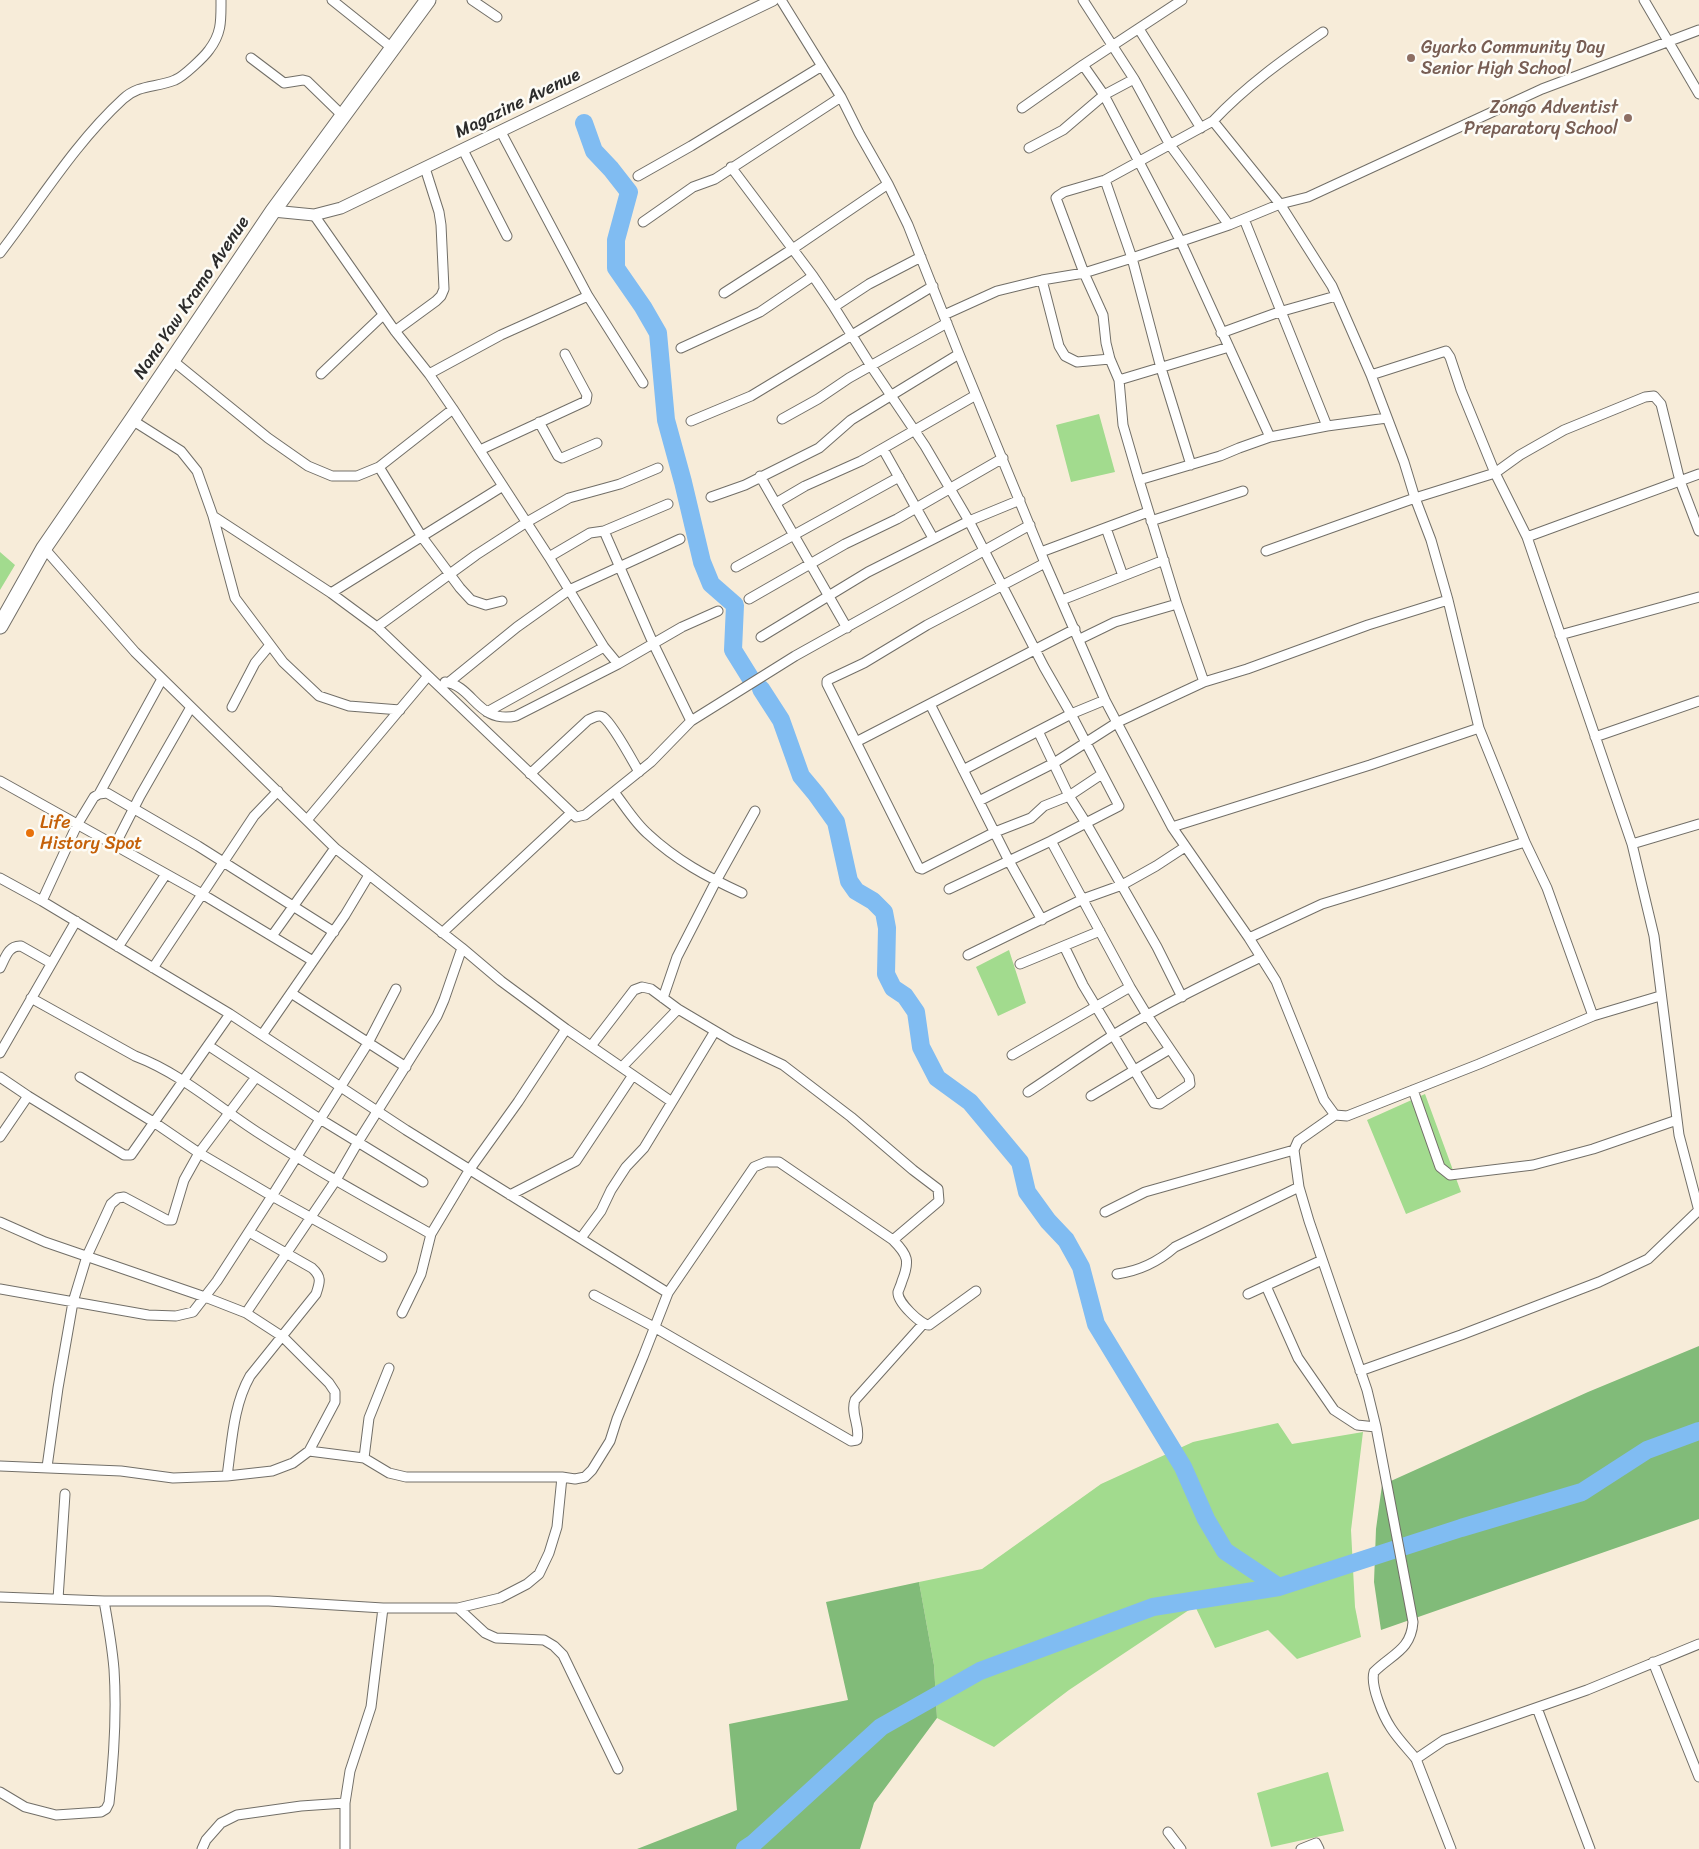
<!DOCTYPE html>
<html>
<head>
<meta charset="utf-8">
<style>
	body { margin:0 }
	canvas { display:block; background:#f7ecd9 }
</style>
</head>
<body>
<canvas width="1699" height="1849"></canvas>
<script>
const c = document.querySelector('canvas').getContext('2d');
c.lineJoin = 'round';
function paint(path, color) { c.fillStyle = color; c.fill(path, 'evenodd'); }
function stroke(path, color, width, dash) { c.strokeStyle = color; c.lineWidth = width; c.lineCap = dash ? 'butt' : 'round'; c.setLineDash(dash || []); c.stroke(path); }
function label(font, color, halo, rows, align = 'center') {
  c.font = font + ' Sriracha,sans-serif'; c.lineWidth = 5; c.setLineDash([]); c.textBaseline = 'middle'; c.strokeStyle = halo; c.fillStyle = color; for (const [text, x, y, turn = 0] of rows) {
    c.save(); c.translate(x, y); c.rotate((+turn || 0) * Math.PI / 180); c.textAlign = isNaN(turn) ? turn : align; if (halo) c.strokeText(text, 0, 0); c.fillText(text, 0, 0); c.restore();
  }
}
paint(new Path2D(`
	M1099,414L1115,472L1071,482L1056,425Z
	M0,552L15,565L0,590Z
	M1009,950L1026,1003L998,1016L976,967Z
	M1425,1094L1461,1192L1406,1214L1367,1120Z
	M1278,1423L1292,1444L1363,1432L1351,1530L1355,1607L1361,1637L1297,1659L1268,1630L1215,1648L1195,1606L1069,1690L994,1747L937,1718L934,1665L919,1582L982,1569L1101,1484L1193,1442Z
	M1328,1772L1344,1831L1271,1847L1257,1793Z`), '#a2db8e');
paint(new Path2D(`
	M1699,1346V1519L1381,1630L1374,1582L1376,1529L1382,1485L1588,1392Z
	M919,1582L934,1665L937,1718L874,1803L860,1849H637L737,1810L729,1724L848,1700L826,1602Z`), '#81bb79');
stroke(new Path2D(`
	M584,123L594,151L611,169L629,192L616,240V268L643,307L658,333L666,420L683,482L702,562L711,584L735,605L733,650L751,679
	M761,689L781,720L801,776L816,794L836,822L849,881L856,891L873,901L884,912L887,928L886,974L893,988L905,996L916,1012L921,1047L937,1078L970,1102L1020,1162L1027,1192L1048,1221L1066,1240L1081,1267L1096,1324L1183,1467L1206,1519L1225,1551L1279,1587
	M745,1849L754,1843L881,1727L980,1671L1153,1607L1279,1587L1461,1528L1582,1492L1647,1450L1699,1431`), '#80bcf2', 18);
const minor = new Path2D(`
	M332,0L392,48
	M472,0L497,17
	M781,0L841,97L859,133L888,184L908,225L959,354L1045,563L1105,700L1172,827L1249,938L1276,981L1324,1100L1335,1115L1347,1116L1479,1064L1593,1016L1660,996
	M1083,0L1134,79L1170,145L1229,225
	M1644,0L1699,94
	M1139,29L1201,128
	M1323,32C1284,59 1246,86 1213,121L1280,204L1332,286L1371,375L1404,462L1415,498L1431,540L1448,600L1479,728L1525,842L1547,888L1593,1016
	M251,58L284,83L303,80L307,81L343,116
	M1083,65L1104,95L1181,242L1270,437
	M1022,108L1083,65L1182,0
	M501,132L588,296L643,383
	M1029,148L1063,130L1104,95L1134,79
	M463,150L507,236
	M731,167L813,276L834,307L871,366L925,446L969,521L1044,667L1071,714L1119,806L1051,841L949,889
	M638,176L691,146L822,66
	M1105,180L1132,258L1161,368L1191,465
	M314,215L395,331L429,374L453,409L549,557L604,647L618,664L682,627L718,611
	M1244,219L1327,426
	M643,222L693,187L715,179L841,97
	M0,253C40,201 75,143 123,99C139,84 156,88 175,80C183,77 204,57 209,50C222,33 221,20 221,0
	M1042,280L1059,346L1065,356L1077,362L1110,359L1119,380L1229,347
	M724,293L794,248L888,184
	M834,307L869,284L921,257
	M944,315L997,291L1042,280L1084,273L1132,258L1229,225L1280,204L1308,197L1542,89L1699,30
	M395,331L436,301L441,296L444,289L441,225L439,212L425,168
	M1221,333L1279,312L1336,296
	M681,348L760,312L813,276
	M1110,359L1106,343L1103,315L1084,273L1056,198L1058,196L1064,192L1105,180L1213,121
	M172,360L268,438L308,466L332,476H357L379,467L453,409
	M321,374L383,315
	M429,374L501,335L588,296
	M1371,375L1446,351L1450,357L1461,390L1495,473L1527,537L1632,844L1654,936L1679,1135L1699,1211
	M1119,380L1123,425L1139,480
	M782,419L818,399L849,378L947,323
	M132,420L181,451L197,471L213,516L331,593L377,627L576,817L585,815L651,762L691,721L795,656L1030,525
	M691,421L751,396L933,286
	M539,422L558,456L562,458L597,443
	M883,449L933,538
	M480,450L586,401L587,395L565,354
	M379,467L422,537L460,588L471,600L486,605L502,601
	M760,476L847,628
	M711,497L745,485L819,448L851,420L959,354
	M776,503L805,486L861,461L976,395
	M213,516L235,598L283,662L319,696L349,706L400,710
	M1151,521L1243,491
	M1106,528L1123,576
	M604,531L653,643L691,721
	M1527,537L1699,474
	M44,548L135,652L335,848L462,948L501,981L566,1029L672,1102L644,1148L626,1167L611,1190L601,1211L581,1238
	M1266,551L1415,498L1495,473L1520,455L1564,430L1645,397L1654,396L1661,404L1680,481L1699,531
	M1041,552L1148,512
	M549,557L590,533L604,531L668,504
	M1045,563L927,625L864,663L830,679L827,681V684L919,868L922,869L995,832L1031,818L1044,806L1069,796L1102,774
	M736,567L899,477
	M331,593L503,486
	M749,599L845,544L897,519L1003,458
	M1062,600L1164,560
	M1177,604L1204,682L1247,669L1368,625L1448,600
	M377,627L476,555L527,522L569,498L620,484L658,468
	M1560,635L1699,597
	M761,637L868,572L969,521L1020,500
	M1080,639L1115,622L1177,604L1139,480L1220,456L1239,448L1270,437L1327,426L1387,418
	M445,682C474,686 477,724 516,716L618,664
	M448,683L517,627L569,590L680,539
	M930,704L1009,861L1042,920
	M232,707L255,663L270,645
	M487,712L604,647
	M1038,731L1069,796L1086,823L1157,947L1182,997
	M1595,737L1699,701
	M856,742L1075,629
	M963,770L1071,714L1105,700
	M530,774L588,720C593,718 598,714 603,717C613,724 632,760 639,772
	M0,781L202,894L313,961
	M614,792C625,806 635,823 648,834C676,860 707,877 742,893
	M99,794L162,679
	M979,801L1054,763L1118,722L1204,682
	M307,820L428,676
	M1172,827L1370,765L1479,728
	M1051,841L1130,987L1147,1015L1189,1077L1190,1084L1160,1104L1154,1103L1083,985L1064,946
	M1632,844L1699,824
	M115,845L140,796L191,707
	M0,878L42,901L230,1014L406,1130L668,1293
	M42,901L77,825L94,797L99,794L107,793L198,846L334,932
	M442,933L571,813
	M272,936L335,848
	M1249,938L1322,904L1525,842
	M118,947L166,874
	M968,955L1083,899L1122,885L1156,866L1185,847
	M1020,964L1100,931
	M0,968C5,959 8,945 21,946L51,963
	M153,968L254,816L278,791
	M291,993L406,1067
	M31,998L135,1056C180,1073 217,1106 257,1132C314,1169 372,1201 431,1234
	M663,998L677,957L716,881L755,811
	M262,1035L345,915L369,875
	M209,1046L320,1119L423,1182
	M0,1053L76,921
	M1012,1055L1130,987
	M622,1067L678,1009
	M0,1077L28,1096L124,1155H131L230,1014
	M80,1077L155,1123L199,1153L272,1196L382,1257
	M1413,1090L1440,1167L1450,1175L1533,1165L1593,1149L1677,1120
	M1028,1092C1057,1073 1085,1053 1115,1034C1162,1005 1211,981 1261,957
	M1091,1096L1170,1049
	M672,1102L715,1031
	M1335,1115L1298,1141L1294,1150L1299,1187L1309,1221L1367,1390L1376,1427L1413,1622C1411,1650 1392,1654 1374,1672C1370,1685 1383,1716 1391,1728C1398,1739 1408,1749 1416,1759
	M0,1137L28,1096
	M510,1195L576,1161L633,1075
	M1105,1212L1145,1192L1294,1150
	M0,1222L45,1242L205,1297L246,1313L283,1337L329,1383L335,1392V1402L309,1451L293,1463L272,1471L227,1476L173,1478L121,1471L0,1466
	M893,1240C908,1255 910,1261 902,1281C901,1285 899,1289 898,1292C897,1302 921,1325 929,1325L976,1291
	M1117,1274C1139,1271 1158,1262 1175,1247L1299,1187
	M1266,1286L1298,1358L1334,1410L1357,1425L1376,1427
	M0,1289L148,1315L176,1316L193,1312L217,1281L272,1196L368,1043L396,989
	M1248,1294L1322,1260
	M594,1295L654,1327L851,1441L857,1440C861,1427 850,1414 855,1400L923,1324
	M246,1313L336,1180L358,1142L437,1016L444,1000L462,948
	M402,1313L421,1274L431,1234L470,1169L518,1102L566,1029
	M1360,1371L1461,1335L1599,1282L1648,1259L1699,1210
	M309,1451L364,1458L389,1473L406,1477H562L575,1479L585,1477L592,1470L610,1441L617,1419L643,1357L668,1293L754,1167L766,1162H779L893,1240L939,1201L938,1189L913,1170L851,1117L783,1065L732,1041L678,1009L651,989L642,987L634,990L591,1046
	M364,1458L369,1418L389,1368
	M47,1467L58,1388L73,1302L87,1256L111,1204L118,1198L124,1197L167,1220H172L184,1180L199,1153L256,1077
	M227,1476C232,1442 233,1406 250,1376L316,1294C320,1282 322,1277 312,1268L249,1232
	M0,1597L104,1601H269L383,1608H458L500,1598L527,1584L539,1574L549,1553L557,1527L562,1477
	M58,1599L65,1494
	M458,1608L485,1633L496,1638L544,1640L554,1646L563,1655L618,1769
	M1653,1662L1699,1777
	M1537,1708L1590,1849
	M0,1792L25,1807L56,1815L101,1812L106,1809L109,1803C114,1758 117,1714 114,1669C112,1646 108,1623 104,1601
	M1168,1832L1181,1849
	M202,1849L206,1840L221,1823L237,1815L301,1806L345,1803
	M345,1849V1803L350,1771L371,1707L383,1608
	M1301,1849L1316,1843L1319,1849
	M1451,1849L1416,1759L1444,1740L1587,1690L1699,1644`);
const tertiary = new Path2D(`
	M273,211L314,215L341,208L773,0`);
const primary = new Path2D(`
	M0,626L44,548L132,420L273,211L428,0`);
stroke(minor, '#726f68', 11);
stroke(tertiary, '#726f68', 13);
stroke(primary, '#726f68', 17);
stroke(minor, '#fff', 9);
stroke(tertiary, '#fff', 11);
stroke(primary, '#fff', 15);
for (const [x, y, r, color] of [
	[1411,58,5,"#8d6e63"],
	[1628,118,5,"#8d6e63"],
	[30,833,5,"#e8710a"]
]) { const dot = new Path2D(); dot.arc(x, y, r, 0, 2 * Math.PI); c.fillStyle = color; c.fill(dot); stroke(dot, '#fdfcf7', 2); }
label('18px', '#785e54', '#fdfcf7', [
	["Gyarko Community Day",1421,48],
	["Senior High School",1421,69],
	["Zongo Adventist",1618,108,"right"],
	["Preparatory School",1618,129,"right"]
], 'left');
label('18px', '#2b2b2b', '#fdfcf7', [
	["Magazine Avenue",518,104,-26],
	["Nana Yaw Kramo Avenue",192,298,-56]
]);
label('18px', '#c56008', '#fdfcf7', [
	["Life",40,823],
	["History Spot",40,844]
], 'left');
</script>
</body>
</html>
